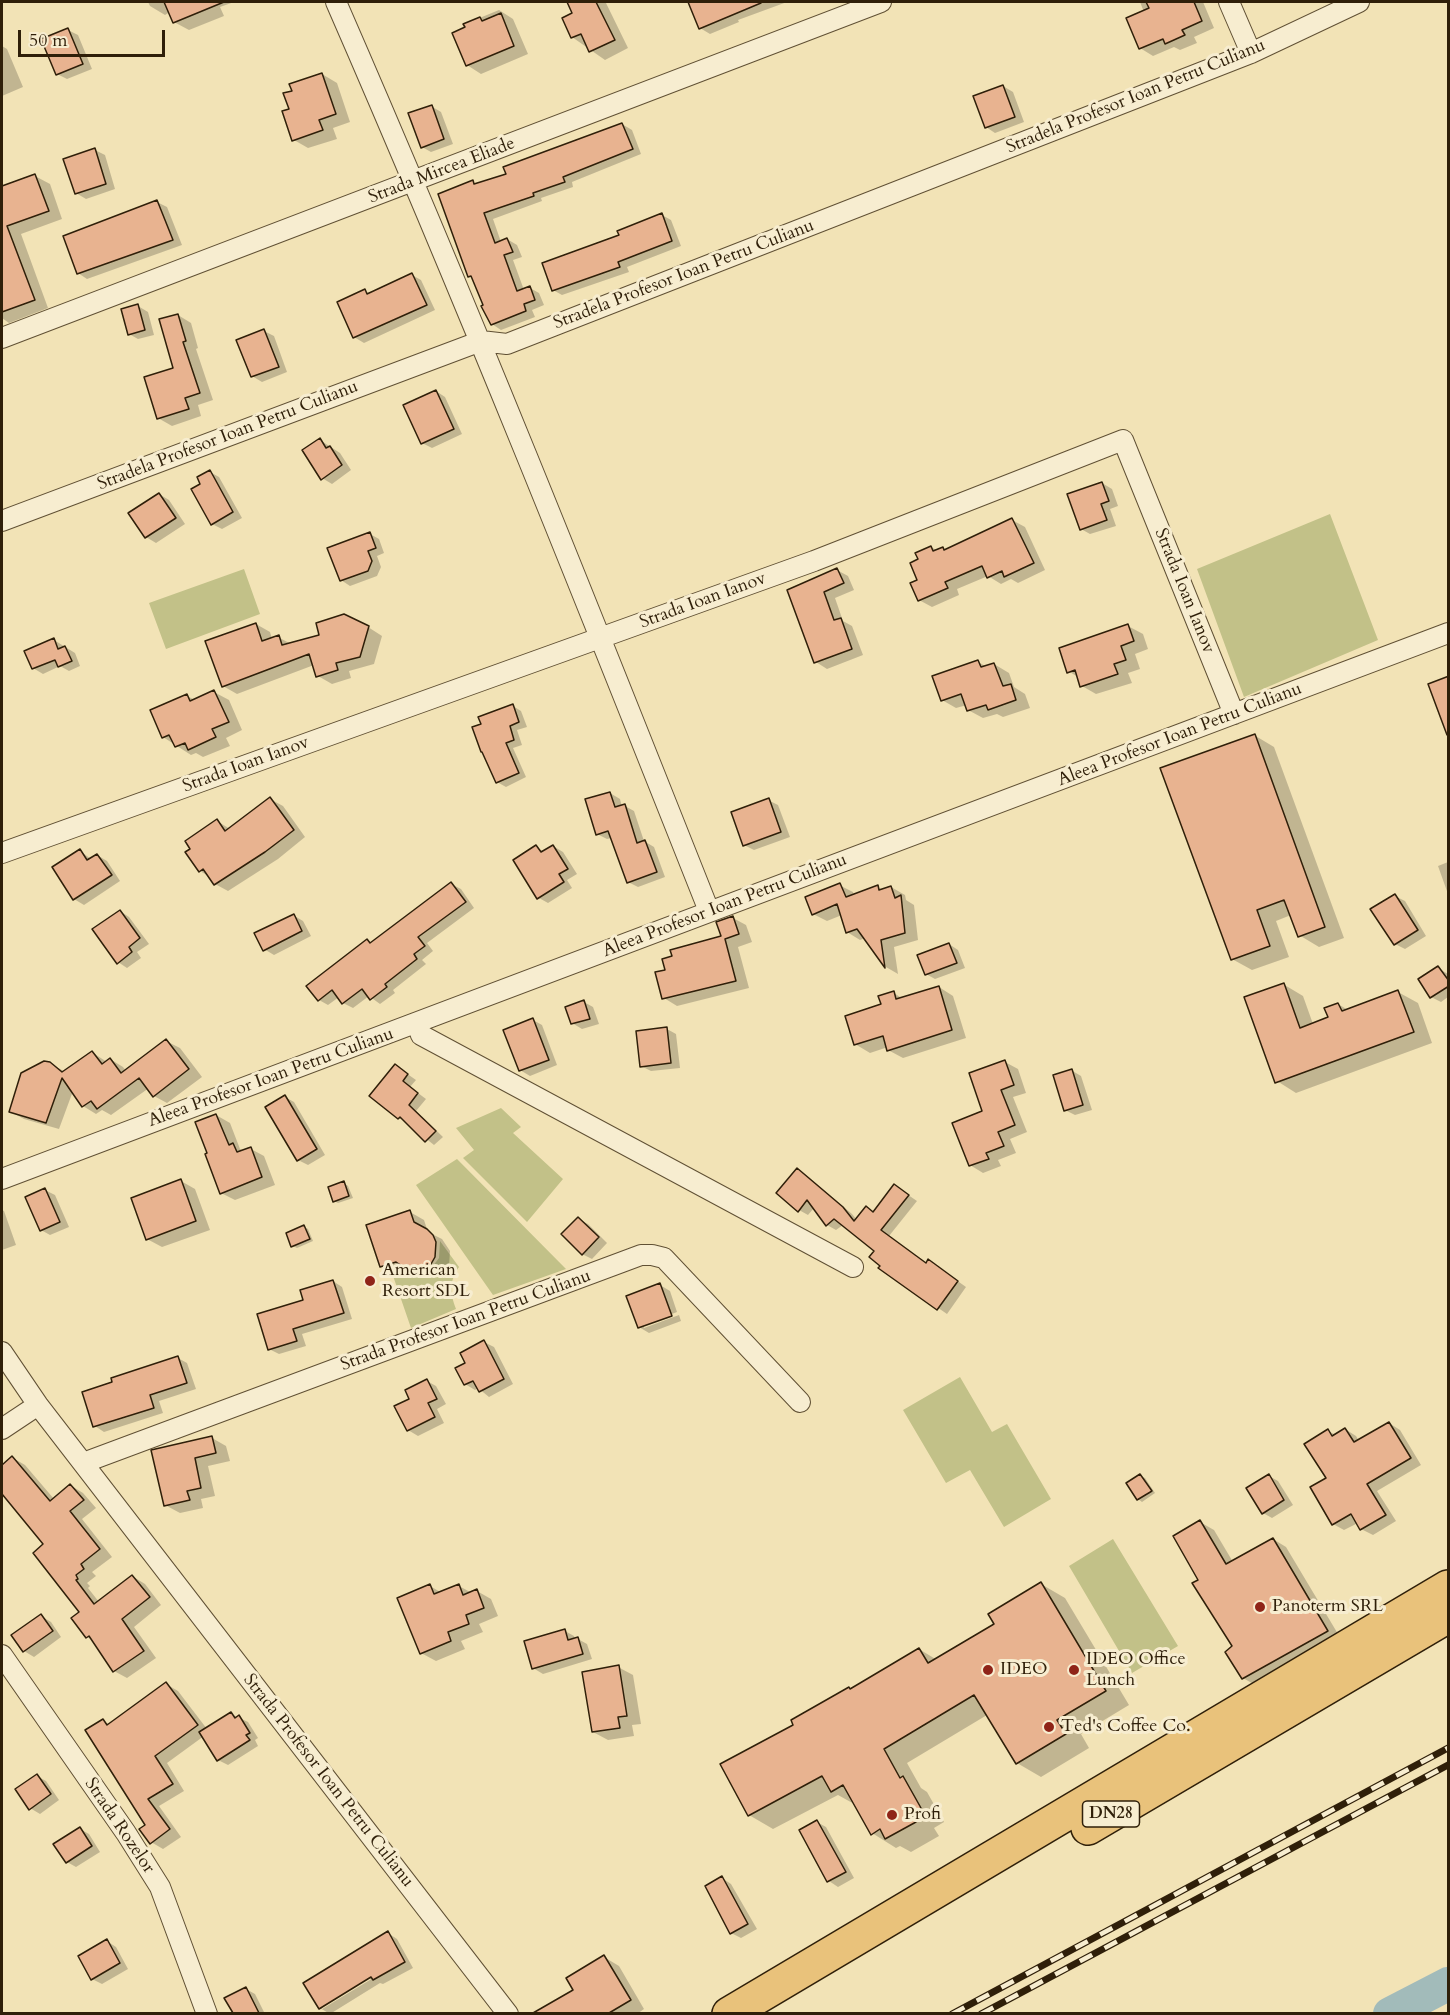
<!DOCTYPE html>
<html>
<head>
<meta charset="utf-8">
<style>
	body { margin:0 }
	#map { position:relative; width:1450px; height:2015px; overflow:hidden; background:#f2e3b6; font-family:Cardo,serif }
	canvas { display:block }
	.frame { position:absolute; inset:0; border:3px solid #2f1f09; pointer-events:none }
	.scale { position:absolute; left:18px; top:30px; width:147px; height:27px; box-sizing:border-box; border:3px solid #2f1f09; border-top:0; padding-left:8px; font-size:18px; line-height:21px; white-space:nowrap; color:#2f1f09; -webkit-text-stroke:4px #f7edd0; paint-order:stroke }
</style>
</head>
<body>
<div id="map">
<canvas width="1450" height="2015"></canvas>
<div class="frame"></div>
<div class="scale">50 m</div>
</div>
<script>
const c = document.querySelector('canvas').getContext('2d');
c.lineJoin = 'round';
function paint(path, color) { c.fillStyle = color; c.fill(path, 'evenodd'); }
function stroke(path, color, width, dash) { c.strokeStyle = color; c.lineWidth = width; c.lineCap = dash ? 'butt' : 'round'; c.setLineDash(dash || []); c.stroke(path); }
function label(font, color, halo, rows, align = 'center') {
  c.font = font + ' Cardo,serif'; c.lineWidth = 6; c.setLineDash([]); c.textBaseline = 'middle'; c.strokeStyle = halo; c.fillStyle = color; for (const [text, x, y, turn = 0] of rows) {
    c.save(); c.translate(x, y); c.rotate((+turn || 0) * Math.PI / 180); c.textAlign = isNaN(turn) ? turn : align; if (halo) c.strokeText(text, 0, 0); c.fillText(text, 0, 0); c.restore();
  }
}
paint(new Path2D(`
	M1330,514L1378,640L1244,697L1197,569Z
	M244,569L260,614L166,649L149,603Z
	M501,1108L521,1127L513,1133L563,1179L527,1222L463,1158L474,1150L456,1128Z
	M457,1159L566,1269L493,1295L416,1185Z
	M440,1241L459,1267C449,1281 450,1293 456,1309L411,1328L391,1270C398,1268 399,1270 405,1272C420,1277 431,1270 439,1258Z
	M960,1377L992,1432L1007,1424L1051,1499L1004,1527L970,1470L946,1483L903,1410Z
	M1113,1539L1178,1646L1132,1673L1069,1566Z`), '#c2c188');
paint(new Path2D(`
	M148,2H234L220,7L224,16L189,30L174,22L170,12L165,15L150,6Z
	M576,2L606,3L628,48L605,60L572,37L574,14L570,5Z
	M694,2H787L738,20L739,22L710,34L700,28L690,3Z
	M1140,2H1203L1214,28L1194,37L1197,43L1180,50L1174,47L1153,56L1140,48L1144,12Z
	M499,10L513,19L528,54L481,74L467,65V28L465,24Z
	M68,30L78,35L92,69L67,79L57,74Z
	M2,46L7,49L23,87L2,96Z
	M322,74L337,83L350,122L333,128L337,139L308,148L294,140L291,110L294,92Z
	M1003,86L1013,92L1024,122L995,133L986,127Z
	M431,106L441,112L453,144L431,152L422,147Z
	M622,124L632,130L641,154L572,182L573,187L541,198L542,201L493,219L501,242L507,239L517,245L522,257L513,260L524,290L530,288L539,293L544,305L532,310L535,317L501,330L492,324L483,307L485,306L474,279L470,276L473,182L478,185L508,175Z
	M95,150L105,155L115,189L86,199L76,193Z
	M35,176L50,184L62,219L21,234L48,308L9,323L2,318V188Z
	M157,202L167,207L182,245L87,279L78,273Z
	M662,215L671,220L681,246L627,267L629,272L562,295L553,290Z
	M412,275L421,280L435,310L364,343L354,337L365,291L371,294Z
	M138,306L148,312L154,335L138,339L129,334Z
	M178,315L191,323L198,348L196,349L213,400L198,405L201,416L172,426L158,418L175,369Z
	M264,331L274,336L287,372L262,382L252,376Z
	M436,391L445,397L462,434L432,448L422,443Z
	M320,440L340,453L351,470L332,484L322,478Z
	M210,472L219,477L242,518L222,529L212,524L202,484Z
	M1102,483L1112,489L1118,506L1110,509L1116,526L1090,534L1081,529Z
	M159,494L169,500L185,524L156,543L146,537L130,513Z
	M1012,520L1025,527L1045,570L1018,583L1011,579L1001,584L988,576L957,589L959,595L932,607L919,600L920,560L931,547L938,551L942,549L946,551Z
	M370,534L379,539L384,553L377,556L381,567L377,576L350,586L341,580Z
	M837,570L848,576L854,590L835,598L843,621L852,626L863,655L827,669L816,662L789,590Z
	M256,624L270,632L272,639L278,637L291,644L368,627L382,636L374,664L349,671L351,678L332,684L318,676L314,665L237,694L223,686Z
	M1128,626L1143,634L1148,649L1135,654L1140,669L1128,673L1132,683L1096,694L1082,686L1078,677L1068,671Z
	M54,640L75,653L80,666L69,671L60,666L43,674L33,668Z
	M978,662L987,667L994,664L1009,673L1014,687L1025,694L1030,708L1003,717L997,714L983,718L968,710L967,705L956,708L942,700Z
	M214,692L229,700L242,730L226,738L230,746L203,757L196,753L191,755L163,737L187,696L195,700Z
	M513,706L521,711L527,727L517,730L522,745L513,748L526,777L506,787L497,782Z
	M1254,735L1274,747L1344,938L1319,947L1299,935L1291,915L1276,921L1289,957L1252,970L1232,959Z
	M610,793L620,799L622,807L625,806L634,811L644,841L654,847L665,877L638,887L628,882L612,838L607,839L597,834Z
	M270,799L283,806L305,837L278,859L228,891L215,884L210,877L200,871L217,821L230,829Z
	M768,800L778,805L790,837L754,850L744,845Z
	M553,846L563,852L577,874L567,880L572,888L548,903L539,898L536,847L544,852Z
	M80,851L91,859L97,855L107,861L120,881L84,905L74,899L54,868Z
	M1448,862V894L1438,866Z
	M451,884L461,889L474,908L427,943L433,951L422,960L426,964L393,990L395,993L380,1004L369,996L353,1008L343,1003L339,997L328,1005L319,1000L367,941L371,944Z
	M839,885L853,892L854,896L877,887L883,890L891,887L905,895L906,900L914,905L918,940L894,947L898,974L886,967L865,938L860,940L847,932L842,915L827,921L813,914Z
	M1395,896L1405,901L1426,936L1405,949L1395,944Z
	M120,911L129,917L149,944L137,952L141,958L127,968L118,962Z
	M293,915L303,921L311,936L274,955L264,949Z
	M733,918L746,925L752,942L738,947L749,988L677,1006L664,998L667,971L723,937Z
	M949,944L958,950L965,968L935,979L926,974Z
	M1438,968L1448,974V997L1441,1002L1431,997Z
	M1283,984L1303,996L1313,1024L1329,1018L1338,1004L1348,1010L1398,992L1418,1003L1432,1043L1296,1093L1277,1081Z
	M939,987L953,996L966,1038L903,1058L888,1050V1047L870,1053L855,1044L883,1005L894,993L903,999Z
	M584,1002L593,1007L599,1024L582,1029L572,1023Z
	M533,1020L542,1025L557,1065L530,1076L520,1070Z
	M667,1029L676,1034L680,1068L651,1071L641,1066Z
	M166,1041L180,1048L202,1077L167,1103L154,1096L149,1088L111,1115L102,1110L96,1114L83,1106L73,1091L59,1129L24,1119L11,1112L50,1063L65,1072L93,1053L107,1062L110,1059L123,1067L126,1071Z
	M1005,1062L1018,1069L1026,1093L1013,1097L1027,1132L1010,1139L1016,1153L998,1160L1001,1166L983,1173L970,1165L984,1112Z
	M396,1066L416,1080L410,1087L426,1099L416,1111L443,1137L434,1145L399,1117Z
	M1071,1070L1081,1076L1092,1110L1075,1115L1065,1110Z
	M285,1097L294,1102L325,1155L308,1165L298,1160Z
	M216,1115L230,1123L240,1149L244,1151L251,1149L264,1156L275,1185L235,1200L221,1193Z
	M797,1170L806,1175L852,1214L857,1220L867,1208L875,1212L895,1186L917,1201L889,1236L927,1264L938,1267L966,1287L947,1314L880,1268L882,1265L876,1251L843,1225L836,1230L827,1225L814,1208L808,1215L799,1210Z
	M181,1181L195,1189L210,1230L162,1247L147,1239Z
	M344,1183L348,1186L353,1198L338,1203L334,1201Z
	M45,1190L55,1195L69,1227L50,1235L41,1230Z
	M2,1210L4,1211L16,1245L2,1250Z
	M410,1212L424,1220L428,1232L442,1239L450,1251L449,1266L445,1272L439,1276L425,1278L411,1270L396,1275L381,1266Z
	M578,1219L588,1224L607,1243L592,1259L582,1254Z
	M304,1227L308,1229L313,1241L297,1248L293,1246Z
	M333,1281L342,1287L352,1319L302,1334L306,1346L279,1354L269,1349L305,1301Z
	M660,1285L670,1291L677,1312L644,1325V1328L679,1315L681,1321L649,1333L639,1327Z
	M484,1342L494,1347L513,1384L489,1397L478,1388L475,1390L465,1384L468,1364Z
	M178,1358L187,1363L196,1389L159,1401L163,1413L104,1432L95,1426Z
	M427,1381L436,1386L446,1404L437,1409L444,1423L418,1436L408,1430L411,1399Z
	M1389,1423L1400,1430L1421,1465L1377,1491L1396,1521L1373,1535L1361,1529L1358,1523L1344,1530L1333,1524L1328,1479V1431L1336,1435L1345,1429L1356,1436L1359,1441Z
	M212,1438L226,1446L230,1461L208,1466L215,1496L201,1499L203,1508L180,1513L165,1505L153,1452Z
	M13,1458L25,1465L54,1499L70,1485L83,1493L96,1508L82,1519L112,1557L92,1572L96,1576L87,1583L90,1586L88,1588L99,1602L132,1576L145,1584L161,1605L134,1627L156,1658L127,1678L114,1671L94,1641L87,1637L81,1612L45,1545L2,1492V1467Z
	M1140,1476L1145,1478L1155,1493L1142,1502L1138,1499Z
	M1269,1476L1278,1481L1293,1505L1272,1518L1263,1513Z
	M1200,1522L1214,1530L1233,1562L1273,1539L1286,1547L1341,1639L1257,1686L1243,1678L1234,1646L1200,1580Z
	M1041,1584L1065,1598L1129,1705L1081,1734L1089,1748L1041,1777L1017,1763L987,1715L907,1763L921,1788L927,1792L944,1822L934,1828L939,1836L911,1852L900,1846L896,1848L872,1833L856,1805L838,1795L773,1829L749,1815L796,1725L919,1649L937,1660L996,1625Z
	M430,1586L442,1593L459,1586L472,1593L477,1591L491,1599L498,1616L479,1624L483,1632L461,1641L465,1649L436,1661L421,1653Z
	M41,1616L51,1622L61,1637L34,1657L24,1651Z
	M565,1631L574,1636L575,1640L578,1639L587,1644L592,1659L543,1674L533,1668Z
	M618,1667L633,1675L641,1724L632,1725L634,1736L608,1740L593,1732Z
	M166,1684L178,1691L207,1729L231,1714L248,1722L258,1738L255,1740L258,1746L228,1765L218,1760L204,1736L167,1763L184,1791L159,1806L181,1837L163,1849L151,1842L147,1825L103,1721L111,1725Z
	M37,1776L46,1781L59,1800L40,1814L30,1808Z
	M817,1822L826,1827L854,1878L838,1887L829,1881L801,1831Z
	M80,1829L89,1834L100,1852L76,1867L67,1862Z
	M722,1878L731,1884L757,1929L741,1938L731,1933Z
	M388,1933L397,1939L413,1968L383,1984L380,1983L330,2014L320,2008L305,1984ZM377,1972L378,1975L322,2009V2005Z
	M107,1941L116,1947L128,1969L102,1984L92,1979Z
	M604,1957L619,1966L644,2009L637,2014H536L575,1990Z
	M246,1989L255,1994L265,2014H234L226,1998Z`), '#0003');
stroke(new Path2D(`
	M1390,2014L1448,1984`), '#a2bbba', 34);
const building = new Path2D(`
	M164,2H224L173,23Z
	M567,2H596L615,40L589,52L581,34L571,38L562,18L572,13Z
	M688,2H760L761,3L699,29Z
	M1146,2H1194L1202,21L1182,30L1185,35L1165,44L1163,39L1139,49L1126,18L1149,8Z
	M501,13L514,46L466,66L452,33L465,27L463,24L480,17L482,21Z
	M68,28L83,64L56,75L41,39Z
	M322,73L336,114L319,120L323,130L292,141L282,111L289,109L283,93L292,91L289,84Z
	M1003,85L1015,117L985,128L973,96Z
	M432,105L444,139L421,148L408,113Z
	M622,123L633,149L563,177L565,182L533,193L534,196L484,213L495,243L507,238L513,252L504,255L517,291L530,286L535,300L524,304L526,311L491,325L481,306L483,305L471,276L468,277L438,194L473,180L474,184L506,174L503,167Z
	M95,148L106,184L75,194L63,159Z
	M35,174L49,211L7,226L35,300L2,312V186Z
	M157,200L173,240L77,274L63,236Z
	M662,213L672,241L618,262L620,267L552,291L542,263L619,235L617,231Z
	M412,273L427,305L353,338L337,302L365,289L367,294Z
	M138,304L145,330L128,335L121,309Z
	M178,314L186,341L183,342L200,393L185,398L189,409L157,419L144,377L173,368L159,319Z
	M264,329L279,367L251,377L236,340Z
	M436,390L454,429L421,444L403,405Z
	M320,438L326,448L330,446L342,465L321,480L302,450Z
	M210,470L233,512L211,525L191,489L200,484L197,477Z
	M1102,482L1109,501L1101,504L1107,520L1080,530L1067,494Z
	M159,493L176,518L145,538L128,513Z
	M1012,518L1034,563L1004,577L1002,571L987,578L982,566L945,582L948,588L918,601L910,583L917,580L910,563L918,559L915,553L931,546L933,551L943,547L944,550Z
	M370,532L376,548L368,551L372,561L368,571L340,581L327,548Z
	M837,568L844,583L824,592L834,620L841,618L852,649L814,663L787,590Z
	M344,614L369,626L360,657L336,663L338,670L316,677L309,654L222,687L205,641L256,623L262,641L279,635L282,645L319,635L316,623Z
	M1128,624L1134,641L1121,646L1126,660L1114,664L1118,674L1080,687L1075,670L1067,673L1059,648Z
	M54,638L58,649L65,646L72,661L58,667L55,660L32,669L24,651Z
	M978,660L981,667L994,663L1003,686L1011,684L1016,700L988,710L986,705L967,711L961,694L941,701L932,676Z
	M1449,676V734L1447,735L1428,684Z
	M214,690L229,722L212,729L216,737L188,750L185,743L175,747L169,735L162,738L150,710L187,694L190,701Z
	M513,704L519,722L510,726L514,740L506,743L519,773L496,783L482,752H481L472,727L481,724L478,717Z
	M1255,734L1325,927L1298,937L1284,900L1257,910L1270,946L1231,960L1160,768Z
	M610,792L615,807L625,804L637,843L645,840L657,872L627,883L608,831L596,835L585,799Z
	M270,797L294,830L265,852L214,885L203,869L199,872L185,852L190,849L185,841L217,819L225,831Z
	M769,798L781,832L743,846L731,812Z
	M536,845L541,852L553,845L568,869L559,874L564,882L537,899L513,860Z
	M80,849L87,860L97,854L112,875L73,900L52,867Z
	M451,882L466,902L418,937L425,946L414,954L417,959L385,984L387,987L370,1000L362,989L342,1004L332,990L318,1001L306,986L367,939L370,943Z
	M840,883L846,897L878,885L879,890L891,886L895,898L901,895L905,933L881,940L885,968L857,929L846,933L837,904L812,915L805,897Z
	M1395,894L1418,930L1394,945L1370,909Z
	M120,910L140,938L129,947L132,952L117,964L92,929Z
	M294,914L302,931L263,951L254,933Z
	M733,916L739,934L725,939L736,981L662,999L655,972L665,970L662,959L672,956L670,950L721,936L716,922Z
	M949,943L957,963L925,975L917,955Z
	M1438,966L1449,981V986L1430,998L1418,979Z
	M1284,983L1300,1028L1328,1017L1324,1008L1338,1003L1342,1011L1398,990L1414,1032L1275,1083L1244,997Z
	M939,986L952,1030L887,1051L883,1036L854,1045L845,1016L881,1004L878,996L894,991L896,999Z
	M584,1000L590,1019L571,1024L565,1007Z
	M533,1018L549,1060L519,1071L503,1030Z
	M667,1027L671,1063L640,1067L636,1031Z
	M166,1039L189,1069L153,1097L139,1078L97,1109L91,1101L82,1107L62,1078L46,1123L9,1112L21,1073L44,1061L50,1062L62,1072L92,1051L102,1064L110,1058L121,1073Z
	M1005,1060L1014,1085L1001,1090L1015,1125L998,1132L1004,1146L986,1153L989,1159L969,1166L952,1123L982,1111L969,1073Z
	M395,1064L408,1074L403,1081L418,1093L409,1105L436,1131L425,1142L400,1117L398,1119L369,1096Z
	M1072,1069L1083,1105L1064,1111L1053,1075Z
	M285,1095L317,1149L297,1161L265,1107Z
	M216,1114L229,1145L233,1143L237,1152L251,1147L262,1177L220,1194L205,1154L207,1153L195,1122Z
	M797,1168L843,1207L854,1221L866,1206L873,1212L894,1184L909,1195L881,1230L926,1263L928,1259L958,1281L937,1310L878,1268L880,1266L869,1257L874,1251L834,1219L826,1226L807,1200L798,1212L776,1193Z
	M181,1179L196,1221L146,1240L131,1198Z
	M344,1181L349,1196L333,1202L328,1187Z
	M45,1188L60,1222L40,1231L25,1197Z
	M410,1210L414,1222L427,1229L433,1235L436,1242L435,1257L431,1264L417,1271H409L396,1262L380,1267L366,1225Z
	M578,1217L599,1237L582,1255L561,1234Z
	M304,1225L310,1239L291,1247L286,1233Z
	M333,1280L344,1313L293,1329L297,1341L268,1350L257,1314L303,1300L300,1290Z
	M660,1283L672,1316L638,1328L626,1296Z
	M484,1340L504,1379L479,1392L473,1381L464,1385L455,1368L465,1363L460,1353Z
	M178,1356L187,1383L150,1395L154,1408L93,1427L82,1392L112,1382L111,1378Z
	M427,1379L437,1399L428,1403L435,1417L407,1431L394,1406L409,1399L405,1390Z
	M1389,1422L1411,1458L1367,1484L1386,1515L1360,1530L1351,1514L1332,1525L1310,1487L1326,1478L1304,1444L1328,1429L1332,1436L1345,1428L1354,1442Z
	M212,1436L216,1453L195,1458L201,1488L187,1491L190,1500L164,1506L151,1450Z
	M12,1456L50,1501L70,1484L84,1500L70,1511L100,1549L81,1564L84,1569L76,1575L78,1579L76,1580L94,1604L132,1575L150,1597L122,1619L144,1651L113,1672L89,1636L86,1638L71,1618L79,1612L33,1553L43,1544L2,1494V1465Z
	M1140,1474L1152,1491L1137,1500L1126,1483Z
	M1269,1474L1284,1500L1262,1514L1246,1488Z
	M1200,1520L1226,1564L1273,1538L1328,1631L1242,1679L1225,1652L1232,1646L1192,1583L1198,1580L1173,1536Z
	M1041,1582L1106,1691L1057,1720L1066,1734L1016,1764L974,1695L884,1749L900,1778L903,1776L921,1808L911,1814L916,1822L885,1839L880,1829L871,1835L843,1785L831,1792L822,1776L748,1816L720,1764L793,1725L791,1720L849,1687L850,1689L919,1648L928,1663L994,1624L988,1614Z
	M430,1584L434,1594L459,1584L463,1595L477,1589L484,1608L466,1615L469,1624L448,1632L451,1641L420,1654L397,1598Z
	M41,1614L53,1631L23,1652L11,1635Z
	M565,1629L568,1640L578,1637L583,1654L532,1669L524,1641Z
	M619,1665L627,1716L618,1717L620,1728L592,1732L582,1672Z
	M166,1682L198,1725L155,1756L173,1784L148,1799L170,1829L150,1844L139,1829L145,1825L85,1730L103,1719L107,1725Z
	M231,1712L235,1718L239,1715L250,1733L246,1735L250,1740L217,1761L199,1732Z
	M37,1774L51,1794L29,1810L15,1789Z
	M817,1820L846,1872L827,1882L799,1830Z
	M80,1827L92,1846L66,1863L53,1844Z
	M722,1876L748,1924L730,1934L705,1886Z
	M388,1931L405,1962L373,1980L371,1977L319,2009L303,1983Z
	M107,1939L120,1963L91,1980L78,1956Z
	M604,1955L631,2000L609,2013H533L573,1990L566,1978Z
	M246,1987L259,2013H233L224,1998Z`);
paint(building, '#e8b390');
stroke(building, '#2f1f09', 1.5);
const street = new Path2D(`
	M336,2C467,302 588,606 709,911
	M1229,2L1251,53
	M2,338L881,2
	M2,521L481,341L507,344L1251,53L1359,2
	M2,853L814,561L1123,440L1234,714
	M417,1023L421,1035L853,1267
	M2,1179L1448,633
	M2,1352L38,1405L508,2014
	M2,1429L38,1405
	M83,1463L641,1255H652L664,1258L800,1402
	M2,1655L126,1833L160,1887L207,2014`);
const highway = new Path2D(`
	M1088,1828L1448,1616
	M729,2014L1448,1587`);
stroke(street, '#605034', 22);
stroke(highway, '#2f1f09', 36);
stroke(street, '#f7edd0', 20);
stroke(highway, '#e9c27b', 33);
const rail = new Path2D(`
	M952,2014L1448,1748
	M981,2014L1448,1765`);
stroke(rail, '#2f1f09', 7);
stroke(rail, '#f7edd0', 4.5, [14]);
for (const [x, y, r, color] of [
	[370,1281,6,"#8f2418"],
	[1260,1607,6,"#8f2418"],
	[988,1670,6,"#8f2418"],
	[1074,1670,6,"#8f2418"],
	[1049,1727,6,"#8f2418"],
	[892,1815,6,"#8f2418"]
]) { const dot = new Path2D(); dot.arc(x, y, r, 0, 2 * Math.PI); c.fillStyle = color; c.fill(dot); stroke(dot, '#f7edd0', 2); }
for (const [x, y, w] of [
	[1111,1814,57]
]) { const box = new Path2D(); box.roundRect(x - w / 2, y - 13, w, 26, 4.5); c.fillStyle = '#f7edd0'; c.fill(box); stroke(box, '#2f1f09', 1.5); }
label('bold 16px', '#2f1f09', null, [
	["DN28",1111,1814]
]);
label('18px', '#2f1f09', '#f7edd0', [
	["Stradela Profesor Ioan Petru Culianu",1136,97,-22],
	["Strada Mircea Eliade",442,171,-21],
	["Stradela Profesor Ioan Petru Culianu",684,275,-21],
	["Stradela Profesor Ioan Petru Culianu",228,436,-21],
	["Strada Ioan Ianov",1184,591,68],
	["Strada Ioan Ianov",703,601,-20],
	["Aleea Profesor Ioan Petru Culianu",1180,735,-21],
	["Strada Ioan Ianov",246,765,-20],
	["Aleea Profesor Ioan Petru Culianu",725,906,-21],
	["Aleea Profesor Ioan Petru Culianu",271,1078,-20],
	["Strada Profesor Ioan Petru Culianu",466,1321,-20],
	["Strada Profesor Ioan Petru Culianu",328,1781,52],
	["Strada Rozelor",119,1826,56]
]);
label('18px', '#2f1f09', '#f7edd0', [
	["American",382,1271],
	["Resort SDL",382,1292],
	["Panoterm SRL",1272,1607],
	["IDEO Office",1086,1660],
	["Lunch",1086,1681],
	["IDEO",1000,1670],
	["Ted's Coffee Co.",1061,1727],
	["Profi",904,1815]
], 'left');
</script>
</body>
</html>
